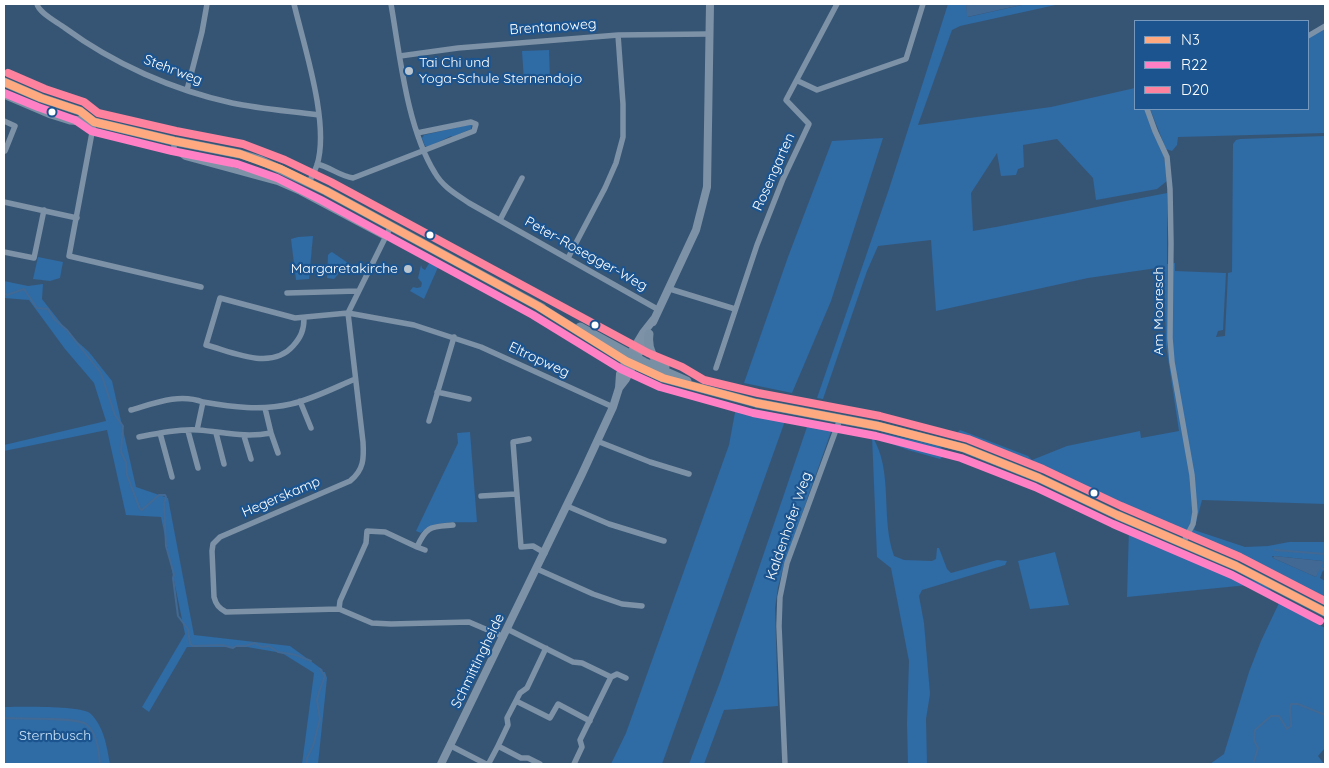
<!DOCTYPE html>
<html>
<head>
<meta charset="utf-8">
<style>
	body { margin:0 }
	#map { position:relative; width:1329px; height:768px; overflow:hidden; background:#365574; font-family:Quicksand,sans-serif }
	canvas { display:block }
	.frame { position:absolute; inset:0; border:5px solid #fff; pointer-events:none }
	.legend { position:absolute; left:1134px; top:20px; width:175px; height:90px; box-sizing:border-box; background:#1b548f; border:1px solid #7698bc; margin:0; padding:6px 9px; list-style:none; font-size:15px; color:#fff }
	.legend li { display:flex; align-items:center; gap:10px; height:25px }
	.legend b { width:25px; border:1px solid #7698bc }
</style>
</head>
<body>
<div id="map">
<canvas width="1329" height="768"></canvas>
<div class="frame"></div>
<ul class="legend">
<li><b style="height:6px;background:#ffa980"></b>N3</li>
<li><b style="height:6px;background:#ff80c5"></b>R22</li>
<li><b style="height:6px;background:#fc829e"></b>D20</li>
</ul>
</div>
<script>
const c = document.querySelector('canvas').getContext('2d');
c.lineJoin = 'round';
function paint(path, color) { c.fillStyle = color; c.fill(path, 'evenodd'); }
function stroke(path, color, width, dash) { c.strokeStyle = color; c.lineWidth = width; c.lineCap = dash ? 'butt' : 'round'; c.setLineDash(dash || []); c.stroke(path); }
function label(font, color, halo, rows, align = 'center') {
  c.font = font + ' Quicksand,sans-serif'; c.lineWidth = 4.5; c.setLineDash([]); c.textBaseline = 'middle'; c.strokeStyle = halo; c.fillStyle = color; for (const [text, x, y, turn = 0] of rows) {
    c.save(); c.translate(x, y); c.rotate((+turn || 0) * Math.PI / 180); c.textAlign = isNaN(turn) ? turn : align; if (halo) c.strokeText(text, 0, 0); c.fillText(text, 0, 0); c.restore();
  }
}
paint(new Path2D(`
	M948,4H966L968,17L1026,4H1060L960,26L952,30L918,125L1051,107L1135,88V109H1145L1164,156L1167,181L1157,189L1096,200L1093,178L1057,139L1023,145L1024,167L1018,169L1016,175L1001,176L997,153L971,193L973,231C1038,220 1102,205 1167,193V264L1175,263V271L1226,273L1223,330L1218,331L1216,337L1225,336L1228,273L1232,272L1233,144L1236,140L1240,139L1325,136V504L1202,500L1194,530L1245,547L1268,546L1289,542H1325V565L1320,578L1325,581V599L1268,568L1004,450L957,433L960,430L1028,456L1032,460L1067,446L1140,431L1141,438L1179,431L1166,345L1164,267L1088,278L936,311L931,240L878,246L867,271L823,399L817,398L889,189ZM1272,556H1274L1322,561L1316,577L1273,558Z
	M1325,25V133L1178,137L1177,145L1172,151L1166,149L1150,109H1308V34Z
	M549,50L550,80L524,81L522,51Z
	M472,124L471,129L452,137L451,136L428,147L425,146L422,138L424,135Z
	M883,138L831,301L792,393L744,383L788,257L832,141Z
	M313,236L309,279L296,280L291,239L298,237Z
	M332,252L348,263L334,279L327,278L328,255L330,253Z
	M38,257L63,262L60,278L50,281L33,279Z
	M431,260L439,265L424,299L410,291L413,287L417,288L421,287L422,283L418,278L421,265L422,268L425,270Z
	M4,281L28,286L43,284L42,299L71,336L89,352L112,381L136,487L168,498L194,635L290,646L323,670L321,672H325L327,678L318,764H302L314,673L282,653L247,647H187L149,712L142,707L185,634L161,517L126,515L107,430L4,451V445L106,421L94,383L65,349L29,300L4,298Z
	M736,407L785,421L662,764H611L626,733L729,445Z
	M809,421L825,423L832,429L784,565L778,587L775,608L778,706L724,710L704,764H689L720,682Z
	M470,432L477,522C460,523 432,519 421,533L416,531L458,443L457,433Z
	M882,433L939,446L946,452L944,456L940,459L908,450L881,440L879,436Z
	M872,436C894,471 880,518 894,556L904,560L932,561L936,559L937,548H939L947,569L951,573L997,560L1007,561L1005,565L922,590L919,596L924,623L930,694L926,719L927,764H908L907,723L909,661L891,568L877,557Z
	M1129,528L1266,586L1275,594L1274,600L1248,585L1127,597Z
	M1055,552L1069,605L1030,609L1018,561Z
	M1279,603L1325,628V748L1318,756L1324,764H1210L1224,754L1249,672L1261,641Z
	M4,707C20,707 82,705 91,714C104,727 107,747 110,764H4Z`), '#2f6ba5');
paint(new Path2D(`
	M966,4H1026L967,17Z
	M1274,556L1322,561L1323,563L1316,577L1273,558Z`), '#426993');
stroke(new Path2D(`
	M4,293L7,295L24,289L37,308L48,309L54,319L67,330L101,373L115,415L123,426L121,452L126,462L127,475L140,509L142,510L159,495H165L166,497L164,504L166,546L174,574L173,578L178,616L188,629L190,644L193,646L222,645L233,648L236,646H245L255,643L262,647L269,646L278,652L296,655L311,661
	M1275,550L1325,554
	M1321,568L1325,570
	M4,718C19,719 76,717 86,724C97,732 99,752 100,764
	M1254,761L1258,748L1254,740L1255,730L1271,716H1279L1287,729L1291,726C1292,717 1288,713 1291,704H1298L1325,715
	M307,764V758L313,746L320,719L317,700L319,692L325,676L320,669`), '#426993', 2);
stroke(new Path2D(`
	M37,4C39,13 57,22 65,28C114,64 173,90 232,103C261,109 290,111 319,115
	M294,4C304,46 330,124 317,165C315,171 312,177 309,182
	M391,4C400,56 407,128 435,173C443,187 456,194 469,203L659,310
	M1308,36L1325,26
	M400,56L458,48L618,35L708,34
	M798,81L817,90L906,59L923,4
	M187,90L202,32L207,4
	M1147,109L1155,131L1167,157L1170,189L1171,243L1170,338L1172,362L1192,475L1195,512L1193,524L1183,543
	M4,121L15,126L5,151
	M94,122L69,256L201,287
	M174,141V149L185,157L277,182L300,192L385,237
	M317,164C330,167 340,176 353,178L474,131L476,124L471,122L417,133
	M4,202L77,218
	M500,220L522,178
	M391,226L348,313L363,442C364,458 364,470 350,481L220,537L213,544L212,551L214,597C216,605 219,608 226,612L339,609L372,623L391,624L469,622L504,637
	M4,252L34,258L44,210
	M568,258L605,188L616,163L623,137V104L618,35
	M670,289L735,309
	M287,293L358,291
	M304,318C304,330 301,337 293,346C271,371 233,352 206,345L220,298L295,318L348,313L414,325L481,347L613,407
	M716,368L757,245L783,179L809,124L786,100L837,4
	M437,392L469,399
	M300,401L311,428
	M131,410C155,403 179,393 203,402
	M429,421L454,337
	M197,430L203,402C232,407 261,411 291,404C313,399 334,388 355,379
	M188,431L198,468
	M160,433L172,477
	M216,433L224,464
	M271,433L278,453
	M244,436L251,459
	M139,437C159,433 178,429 198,430C224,432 244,438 271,433L265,408
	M529,439L513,442L521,547L533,546L545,553
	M597,441L650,462L689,474
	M481,496L516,494
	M567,506L609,524L664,541
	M417,547L425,550
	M537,569L593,594L622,604L642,606
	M339,609L340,601L366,543L367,531L385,532L417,547C427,525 431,527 453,525
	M507,629L573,662L582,663L611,677L580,740L582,747L574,764
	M611,677L617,674L626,678
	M516,701L550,718L558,704L590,721
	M451,746L486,764L489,763L498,746L521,758H528L540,764
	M498,746L508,725L507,718L520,693L527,688L546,648
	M785,764L779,626L780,597L787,563L840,419`), '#7d92a7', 5.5);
stroke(new Path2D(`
	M653,322L696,230L707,187L710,4
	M619,388L626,379L648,335
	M441,764L582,474L613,407L619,388L620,374L626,361L643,333L654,319`), '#7d92a7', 8);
stroke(new Path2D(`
	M4,82L41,98L80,111L94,122
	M4,94L51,114L70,120L94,122L174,141L240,154L260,160L326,191L542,308
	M538,306L626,361L663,378L756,403L878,426L964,448L1039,478L1117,515L1236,566L1325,612
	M580,327L644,362L687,381
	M649,334C647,350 653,359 665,367`), '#798fa4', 9);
stroke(new Path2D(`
	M4,82L41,98L80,111L94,122L174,141L240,154L281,169L326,191L538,306L626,361L663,378L756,403L878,426L964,448L1039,478L1117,515L1236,566L1325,612`), '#ffa980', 8);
stroke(new Path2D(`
	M4,93L38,107L75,120L91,131L172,151L237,164L277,178L321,200L533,315L621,369L660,387L753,413L876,436L961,458L1035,487L1113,524L1232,575L1320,621`), '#ff80c5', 8);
stroke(new Path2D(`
	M8,73L45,89L84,102L98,113L176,131L243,144L285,160L331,182L648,353L682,367L704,380L758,393L880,416L968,439L1043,469L1121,506L1240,557L1325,601`), '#fc829e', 8);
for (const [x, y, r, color] of [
	[409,71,5,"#b9c4ce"],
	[52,112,4.5,"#fff"],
	[430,235,4.5,"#fff"],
	[408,269,5,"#b9c4ce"],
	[595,325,4.5,"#fff"],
	[1094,493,4.5,"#fff"]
]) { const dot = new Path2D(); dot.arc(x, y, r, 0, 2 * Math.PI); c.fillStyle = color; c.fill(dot); stroke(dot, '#1b548f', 2); }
label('14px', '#fff', '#1b548f', [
	["Brentanoweg",553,27,-4],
	["Stehrweg",173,70,21],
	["Rosengarten",774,172,-66],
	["Peter-Rosegger-Weg",586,254,29],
	["Am Mooresch",1159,311,-90],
	["Eltropweg",539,360,25],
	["Hegerskamp",281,497,-23],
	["Kaldenhofer Weg",789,526,-71],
	["Schmittingheide",478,661,-64]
]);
label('14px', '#fff', '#1b548f', [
	["Tai Chi und",419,63],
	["Yoga-Schule Sternendojo",419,79],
	["Margaretakirche",398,269,"right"]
], 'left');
label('14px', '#cee5fa', '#1b548f', [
	["Sternbusch",55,736]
]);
</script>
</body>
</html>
